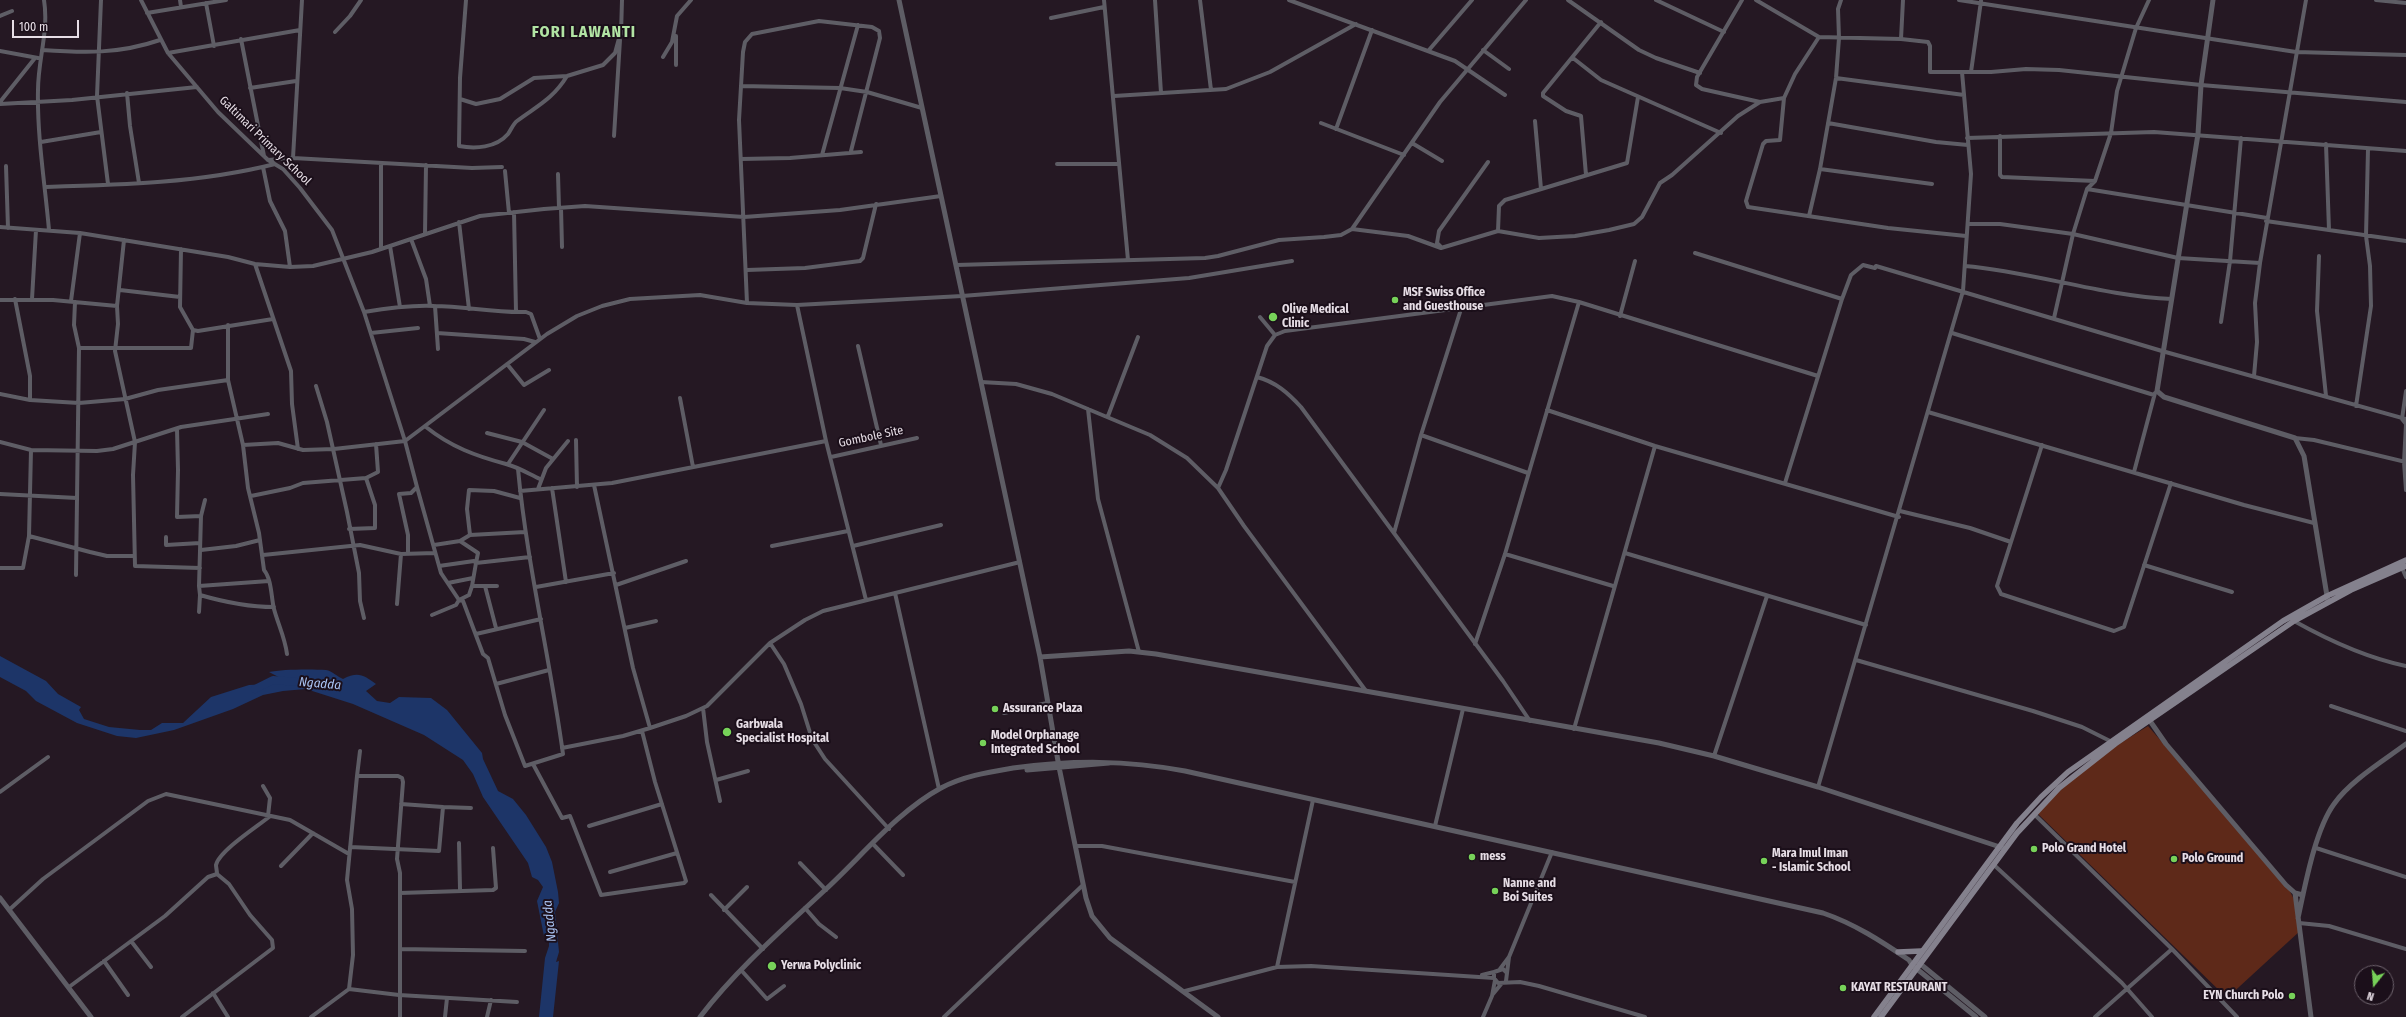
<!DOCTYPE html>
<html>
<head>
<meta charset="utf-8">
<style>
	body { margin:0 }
	#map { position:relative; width:2406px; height:1017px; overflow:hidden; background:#251823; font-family:"Fira Sans Condensed",sans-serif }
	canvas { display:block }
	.north { position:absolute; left:2354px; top:965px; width:40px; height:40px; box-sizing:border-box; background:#1b0f1a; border:1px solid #6d626c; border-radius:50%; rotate:197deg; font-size:11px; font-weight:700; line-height:16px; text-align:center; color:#e7dee6 }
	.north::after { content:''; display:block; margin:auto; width:14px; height:18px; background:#77d259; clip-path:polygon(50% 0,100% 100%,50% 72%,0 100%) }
	.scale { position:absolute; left:12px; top:20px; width:67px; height:18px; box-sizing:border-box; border:2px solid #e7dee6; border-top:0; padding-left:5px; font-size:12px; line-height:14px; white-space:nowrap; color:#e7dee6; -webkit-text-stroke:3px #1b0f1a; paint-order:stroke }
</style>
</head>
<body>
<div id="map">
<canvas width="2406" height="1017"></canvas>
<div class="north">N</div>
<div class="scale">100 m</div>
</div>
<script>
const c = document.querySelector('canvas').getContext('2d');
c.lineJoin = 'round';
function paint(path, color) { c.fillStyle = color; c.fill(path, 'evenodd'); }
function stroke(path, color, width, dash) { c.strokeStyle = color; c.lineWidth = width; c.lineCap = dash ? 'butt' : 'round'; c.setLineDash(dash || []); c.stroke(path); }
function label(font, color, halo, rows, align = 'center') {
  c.font = font + ' "Fira Sans Condensed",sans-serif'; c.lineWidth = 4; c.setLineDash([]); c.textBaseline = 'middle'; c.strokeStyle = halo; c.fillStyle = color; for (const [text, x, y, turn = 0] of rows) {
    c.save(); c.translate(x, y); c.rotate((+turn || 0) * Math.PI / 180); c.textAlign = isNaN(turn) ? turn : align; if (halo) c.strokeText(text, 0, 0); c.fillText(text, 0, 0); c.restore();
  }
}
paint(new Path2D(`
	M2148,726L2287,886L2297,905L2300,931L2227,998L2036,812L2098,757Z`), '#5e2919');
paint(new Path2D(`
	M0,656L46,681L58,694L81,707L79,710L84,719L109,727L140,730H151L162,723H183L211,697L249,685L290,683L269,672C281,669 314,669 326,670C332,671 338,677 343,679C358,671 364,675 376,684L366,691L377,701L390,703L399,697L431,698L447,710L482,753L483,759L498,791L513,799L526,815L546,847L552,862L558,892L559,903L555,912L559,952L556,962L559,961L553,1017H539L545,958L549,946V938L546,933L544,936L537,901L543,887L538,880L532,877L528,863L483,797L473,774L463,760L424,735L353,704L306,689L283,691L263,695L233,709L174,730L136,738L117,736L77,723L36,701L26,691L0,677Z`), '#1d3568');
stroke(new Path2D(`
	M255,689L273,680L297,682`), '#1d3568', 8);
stroke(new Path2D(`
	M44,0C49,31 38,59 38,90C37,137 45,184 49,230
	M101,0L97,96L108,184
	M141,0L168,53L218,112L268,160L283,169L300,188L332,230L364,312L405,441L417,487L411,493L399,494L408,535V554
	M180,0L181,7
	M466,0L460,78L459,146C475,149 496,148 508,134C511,130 513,124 517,121C537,106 553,99 567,76
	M1104,0L1128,260
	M1155,0L1161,93
	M1200,0L1211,90
	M1289,0L1455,61L1505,95
	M1568,0L1639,50L1656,58L1700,73
	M1656,0L1724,32
	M1742,0L1697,77L1696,85L1702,89L1760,102
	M1756,0L1819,37L1901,39L1928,42L1930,46V72H1991L2026,69L2059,70L2201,85L2406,102
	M1959,0L2296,52L2406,55
	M2376,0L2406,3
	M206,3L214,46
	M147,13L226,0
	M0,16L12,11
	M677,16L691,0
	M1051,18L1104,7
	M335,32L350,16L361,0
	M621,34L622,0
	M676,36V65
	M241,39L264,156
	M1901,39L1903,0
	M42,50C85,53 119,54 160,40
	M1429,50L1472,0
	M1483,50L1509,69
	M0,51L38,58
	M168,53L300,30
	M663,57L672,42L677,16
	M1573,58L1601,80L1721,133
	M1971,72L1981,1
	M1836,78L1964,95
	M741,86L840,88L867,92L922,108
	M250,88L296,81
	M127,93L130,126L139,183
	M1114,96L1226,89L1270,72L1356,24
	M1784,98L1780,140L1766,141L1763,144L1748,194L1746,201L1748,207L1888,228L1966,236
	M460,99L476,104L500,99L534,78L567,76L603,65L615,53L621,31
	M0,102L35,58
	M0,104L72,100L197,87
	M1535,121L1541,189
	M1321,123L1404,155
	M1828,123L1936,142L1968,145
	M1336,129L1372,30
	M614,136L620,40
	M2000,136V175L2002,177L2095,181
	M1967,138L2154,132L2406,151
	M41,142L101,132
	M1412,143L1442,161
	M2326,144L2329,230
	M822,155L858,25
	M293,158L302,0
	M741,159L790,158L861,152
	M268,160L293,158L472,168L502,167
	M381,163V248
	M1057,164H1119
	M6,166L8,228
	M263,167L270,201L285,231L290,267
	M1820,169L1932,184
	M505,171L509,213
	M558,174L559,208
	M1586,175L1581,116L1566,111L1543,96V93L1601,22
	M45,187C121,185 200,183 275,164
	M2087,189L2267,218
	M561,208L562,247
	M514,212L516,312
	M1809,216L1820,169L1836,78L1839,38L1838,9L1841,0
	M2266,221L2406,241
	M459,222L469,309
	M1968,224H2000L2073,234L2178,258L2260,263
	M0,227L80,233L228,257L255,264L290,267L313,266L372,252L480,216L544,209L585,206L744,217L840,210L941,196
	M1352,229L1440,102L1526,0
	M1498,231L1499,206L1505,200L1627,163L1638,97
	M425,234L426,165
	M411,239L426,279L430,306
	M390,246L400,307
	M1441,247L1437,243L1439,231L1488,162
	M181,249L180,307L193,330L198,331L273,319
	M1695,253L1842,299
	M2319,256L2317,311L2326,396
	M255,264L291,371L292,404L298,449
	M956,265L1205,258L1218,256L1279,240L1324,237L1341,235L1352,229L1408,236L1441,248L1498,231L1539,238L1575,236L1609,230L1634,224L1642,217L1660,183L1672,175L1738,116L1760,102L1784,98L1795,74L1819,37
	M1965,266C2034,272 2102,296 2172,299
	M747,270L805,268L860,261L863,258L876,204
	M120,290L180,297
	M15,299L30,376V400
	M32,299L36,230
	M0,300H53L117,306L124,240
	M71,301L80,233
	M75,302L74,325L79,348
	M747,303L739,120L743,52L745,42L752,34L819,21L872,27L879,31L880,38L851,151
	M797,305L826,441L866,600
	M117,306L118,324L115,351L135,442L133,475L135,566L200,568
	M435,306L438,349
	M364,312C388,308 411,305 434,306C465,306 493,313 526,312L531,314L540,339
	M1620,316L1635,261
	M1260,317L1275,335
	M2054,318L2073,234L2087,189L2095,181L2111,133L2117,91L2136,28L2149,0
	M2221,322L2230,261L2241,138
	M228,325V380L243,445L248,488L259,533L264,570C272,580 271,597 274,609C278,624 285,638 287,654
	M371,333L418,328
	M437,333L524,339L535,342
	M1952,333L2154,395
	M858,346L881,445
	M507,364L524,385L549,370
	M2254,376L2257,342L2255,303L2260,263L2306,0
	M1257,377C1276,382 1288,393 1301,407L1503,681L1530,721
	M981,382L1016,384L1052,394L1150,435L1187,458L1218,488L1244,526L1366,691
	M316,386L327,422L347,512L359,573L360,601L364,618
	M2406,391L2402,419L2406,424L2404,462L2406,490
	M0,394L30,400L79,403L125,399L158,390L228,380
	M680,398L693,467
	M2356,406L2371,306L2370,266L2366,236L2368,149
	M1088,409L1098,499L1139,652
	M1547,410L1655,446L1899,517
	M1928,412L2244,505L2314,523
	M1108,416L1138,337
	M426,427C451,447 476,456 506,464C518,467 529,474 540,479
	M177,429L178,470L177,517L201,516L199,586L269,581
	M487,433L522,442L553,459
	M1421,435L1528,473
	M2295,438L2314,440L2406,462
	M576,440L577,487
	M0,442L31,450L97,451L113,449L181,427L268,414
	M243,445L278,443L303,450L334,449L405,441L547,334L577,316L602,306L630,299L700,295L747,303L797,305L962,296L1189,278L1292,261
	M2042,445L1997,586L2001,594L2114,631L2124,627L2171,483
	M31,450L29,536L90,552L107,556H134
	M831,457L917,438
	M508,464L544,410
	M2134,472L2155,393
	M1785,483L1842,299L1851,275L1863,265L1875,268L1876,266L2162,351L2406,419
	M594,485L633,668L650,728L686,716L707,706L770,643L805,620L823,611L1020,562
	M417,487L441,573L459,600L463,601L483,654L488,658L505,715L525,766L563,754C550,658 527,565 518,469
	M552,488L566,582
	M1218,488L1226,470L1267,346L1275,335L1285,331L1552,296L1579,302L1818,376
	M538,489L546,468L568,441
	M520,491L612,483L826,441
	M0,494L77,498
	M251,496L290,488L303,483L366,478L378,472L376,444
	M1900,511L1970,528L2011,542
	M201,516L205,500
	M349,529L375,528V505L366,478
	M1394,533L1421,435L1462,306
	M470,535L467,509L469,490L494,491L520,498
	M166,537V545L200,543
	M460,541L470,535L525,532
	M434,545L460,541L478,553L476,563L474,561L439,566
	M772,546L848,531
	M853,546L941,525
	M201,550L236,546L260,540
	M1625,553L1866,625
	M1505,554L1613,586
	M263,555L360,545L401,554L435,553
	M2144,565L2232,592
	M0,568H23L29,536
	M2402,568L2406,577
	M76,575L79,348H191L193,330
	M448,583L473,578
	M616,585L686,561
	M199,586L200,595C224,602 248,607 274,607
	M485,586H497
	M536,587L614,573
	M895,593L939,789
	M397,604L401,554
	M199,612L200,595
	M432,615L456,605L459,600L469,595L472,586
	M2294,621C2328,640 2367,658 2406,666
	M496,628L485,586H472L476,563L530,557
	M625,628L656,621
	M476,634L541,619
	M770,643L784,664L801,704L812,739L825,759L889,829
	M1475,644L1505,554L1579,302
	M1856,660L2033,711L2082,727L2110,741
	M496,684L549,670
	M2331,706L2406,731
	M703,708L707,742L720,801
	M1004,713L1047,703
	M1574,729L1655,446
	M562,748L623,736L650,728
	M1714,756L1767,596
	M533,764L562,818L570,816L601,895L684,883L686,881L655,782L642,731
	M357,776L360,751
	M716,780L748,771
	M263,786L270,798L268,816
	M1818,787L1963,291L1971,174L1962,72
	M0,792L48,757
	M443,807L471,808
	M2034,814L2172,949L2237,1017
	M589,826L662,804
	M1435,826L1463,709
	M459,843L460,889
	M873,844L903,875
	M1075,846H1102L1295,882
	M350,847L439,851L443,807L401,804
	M2316,848L2406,877
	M800,863L826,890
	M1994,865L2122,983L2152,1017
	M281,866L313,833
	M610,872L677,853
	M217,874C217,871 216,867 216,865C219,851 258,826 269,817
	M400,893L493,890L496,888L493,848
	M711,895L763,949
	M805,908L819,924L836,937
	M9,910L43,879L148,801L166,794L290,820L349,854
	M724,910L747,887
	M2299,923L2329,926L2406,949
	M131,941L151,967
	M400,949L525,951
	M104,961L128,995
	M1277,967L1313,800
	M1500,969L1509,957L1552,852
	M741,970L767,999L784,986
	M1507,973L1509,957
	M1482,975L1494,972
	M1506,981L1507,973L1503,969L1494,972V978L1498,983L1520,982L1539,986L1645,1017
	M69,987L165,916L208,877L217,874L229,884L250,915L272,940L273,948L182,1017
	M349,989L353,955L352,909L347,880L357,776H398L402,778L403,782L397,859L400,873V1017
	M1185,991L1277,967L1311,966L1494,978
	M213,993L228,1017
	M1493,994L1502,983
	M311,1017L349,989L399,995L517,1002
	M445,1017L447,998
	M487,1017L491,1000
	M944,1017L1083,885
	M1483,1017L1492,996L1495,980
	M2095,1017L2172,949`), '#5e5d65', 4);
stroke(new Path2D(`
	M899,0L1040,657L1059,767L1086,898L1092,916L1110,938L1218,1017
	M2213,0L2201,85L2198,134L2157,391L2164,397L2295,438L2304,456L2328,602
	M1040,657L1129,651L1156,654L1659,743L1714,756L1818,787L2003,848
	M2148,718L2166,744L2286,885L2295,893L2303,895
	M1027,770L1109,763
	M2295,893L2311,1017
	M0,898L91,1017
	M2298,918C2305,886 2315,830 2334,804C2350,781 2383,761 2406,744
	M1918,962L1985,1017
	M700,1017C736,970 782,930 825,890C861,857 898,811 941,788C963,776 989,772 1013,768C1073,760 1126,760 1185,771L1823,913C1855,924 1881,941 1909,960L1912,965L1976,1017`), '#5e5d65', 5);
stroke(new Path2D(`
	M1898,952L1921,951
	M1874,1017L2017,823L2041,797L2068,772L2283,621L2327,596L2406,560
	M1881,1017L2017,833L2059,788L2115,744L2294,621L2351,590L2406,566`), '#84818d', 5.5);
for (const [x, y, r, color] of [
	[1395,300,4,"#77d259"],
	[1273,317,5,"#77d259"],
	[995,709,4,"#77d259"],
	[727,732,5,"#77d259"],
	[983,743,4,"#77d259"],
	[2034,849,4,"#77d259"],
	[1472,857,4,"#77d259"],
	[2174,859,4,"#77d259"],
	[1764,861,4,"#77d259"],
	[1495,891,4,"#77d259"],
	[772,966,5,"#77d259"],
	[1843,988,4,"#77d259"],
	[2292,996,4,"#77d259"]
]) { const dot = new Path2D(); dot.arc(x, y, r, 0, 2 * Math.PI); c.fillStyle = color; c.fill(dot); stroke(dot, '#1b0f1a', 1.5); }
label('12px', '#e7dee6', '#1b0f1a', [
	["Galtimari Primary School",265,141,44],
	["Gombole Site",871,437,-12]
]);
label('bold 12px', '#e7dee6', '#1b0f1a', [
	["MSF Swiss Office",1403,293],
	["and Guesthouse",1403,307],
	["Olive Medical",1282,310],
	["Clinic",1282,324],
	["Assurance Plaza",1003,709],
	["Garbwala",736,725],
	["Specialist Hospital",736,739],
	["Model Orphanage",991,736],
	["Integrated School",991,750],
	["Polo Grand Hotel",2042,849],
	["Mara Imul Iman",1772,854],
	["- Islamic School",1772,868],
	["mess",1480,857],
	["Polo Ground",2182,859],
	["Nanne and",1503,884],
	["Boi Suites",1503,898],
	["Yerwa Polyclinic",781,966],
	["KAYAT RESTAURANT",1851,988],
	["EYN Church Polo",2284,996,"right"]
], 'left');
label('italic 13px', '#aac4f4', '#1b0f1a', [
	["Ngadda",320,684,5],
	["Ngadda",550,921,-96]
]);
c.letterSpacing = '1px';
label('bold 16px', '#b2e4a4', '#1b0f1a', [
	["FORI LAWANTI",584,33]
]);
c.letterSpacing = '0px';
</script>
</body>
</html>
